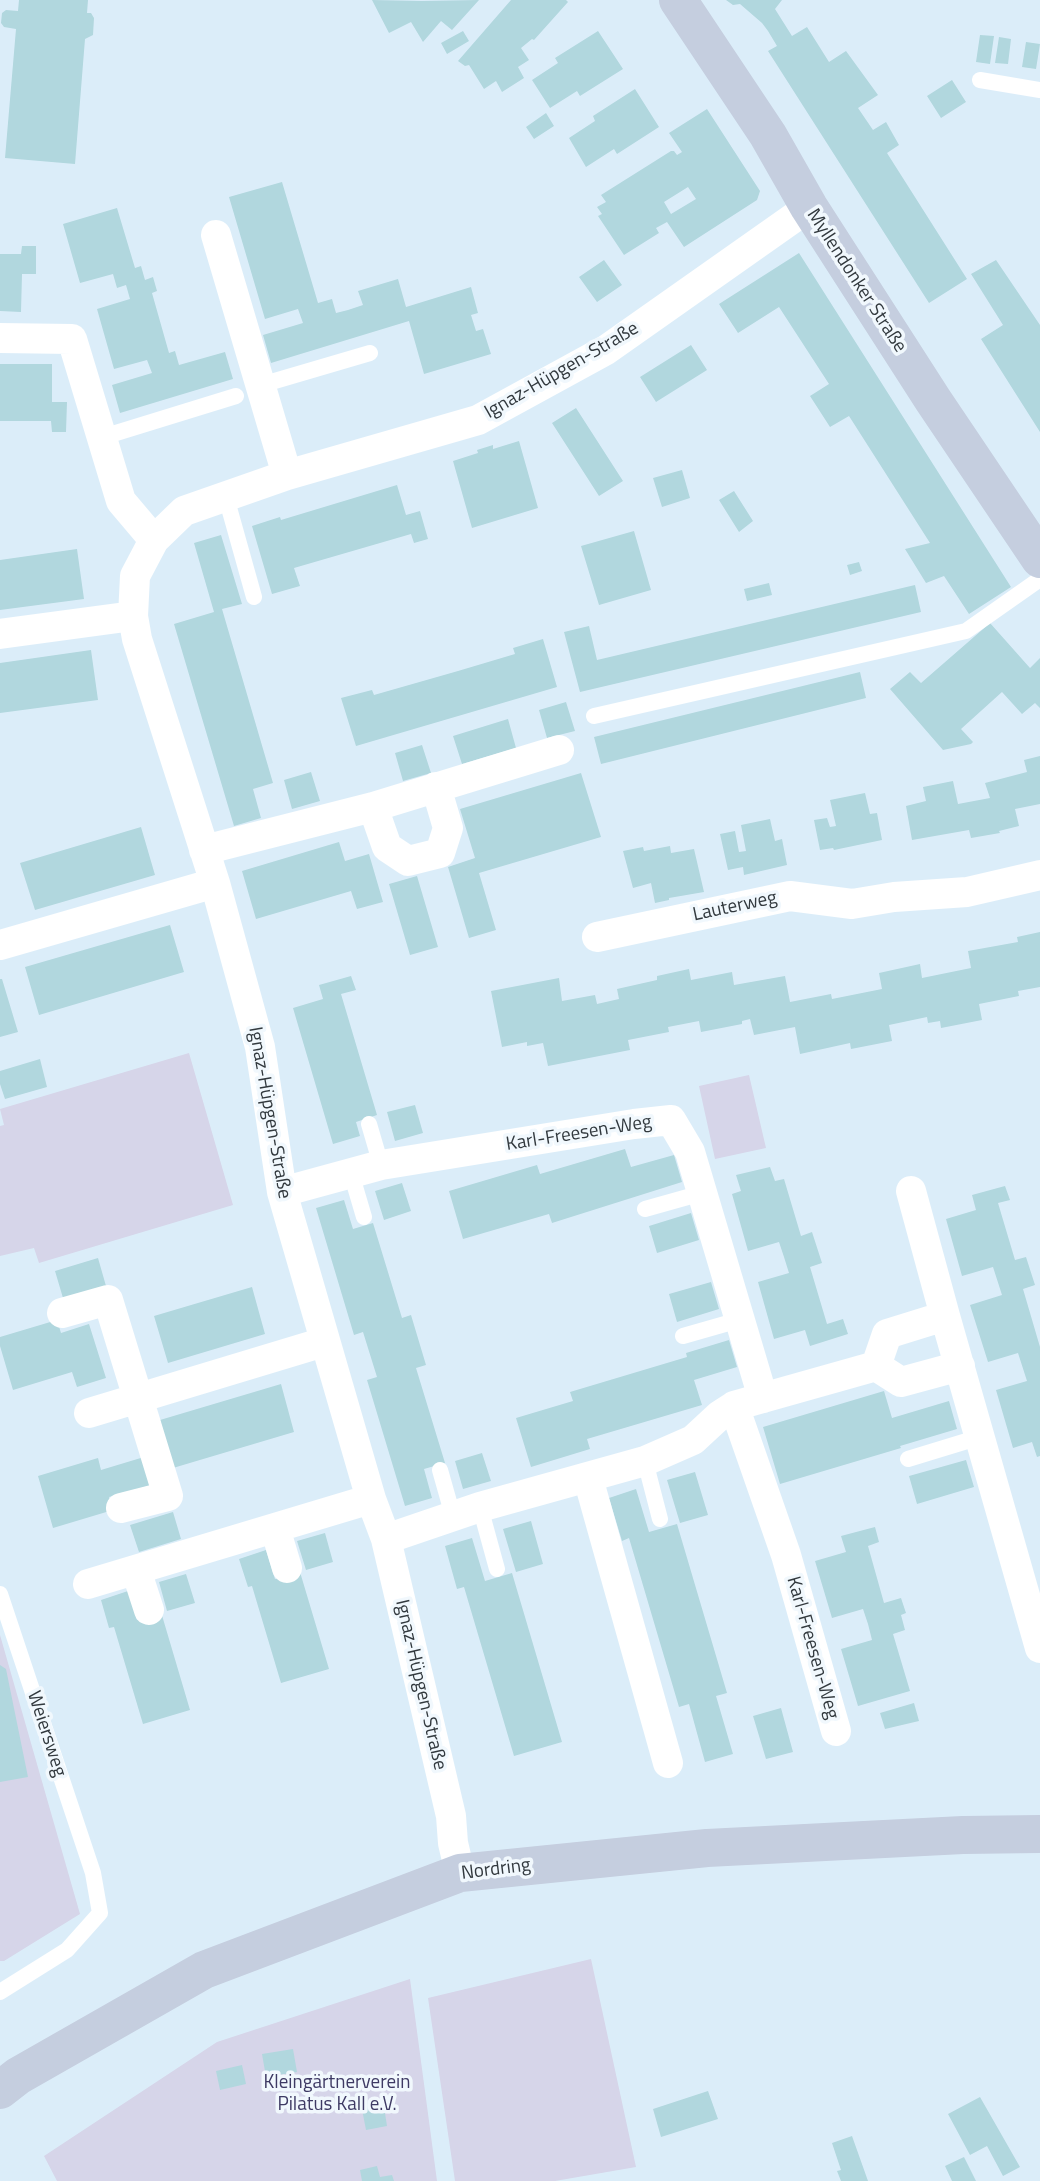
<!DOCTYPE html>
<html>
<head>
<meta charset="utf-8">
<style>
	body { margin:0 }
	canvas { display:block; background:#dbedf9 }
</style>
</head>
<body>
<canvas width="1040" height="2181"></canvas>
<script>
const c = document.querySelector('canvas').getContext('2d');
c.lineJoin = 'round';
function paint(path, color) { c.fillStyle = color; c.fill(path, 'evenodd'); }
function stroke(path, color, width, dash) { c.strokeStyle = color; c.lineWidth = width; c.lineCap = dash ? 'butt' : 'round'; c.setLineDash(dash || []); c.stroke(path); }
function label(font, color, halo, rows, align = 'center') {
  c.font = font + ' "Titillium Web",sans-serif'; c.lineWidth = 7; c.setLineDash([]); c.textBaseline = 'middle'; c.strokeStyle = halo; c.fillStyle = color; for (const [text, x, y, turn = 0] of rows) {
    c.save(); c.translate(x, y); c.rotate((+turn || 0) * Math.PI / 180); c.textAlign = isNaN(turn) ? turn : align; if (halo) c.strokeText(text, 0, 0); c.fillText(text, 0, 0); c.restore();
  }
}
paint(new Path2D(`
	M189,1053L233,1205L39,1263L34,1248L0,1256V1126L4,1125L0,1109Z
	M749,1075L766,1148L715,1159L699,1086Z
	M0,1635L80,1914L4,1961H0Z
	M591,1959L636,2167L555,2181H455L428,1998Z
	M410,1979L437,2181H57L44,2156L217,2042Z`), '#d6d5e9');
paint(new Path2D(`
	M19,0H88L87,13H91L94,18L93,35L85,39L75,164L5,158L16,29L4,27L1,23L2,13L6,10L18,11Z
	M372,0L422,1L479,0L452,30L441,21L423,42L411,22L389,33Z
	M511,0H566L568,2L534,40L532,39L521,48L529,60L518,67L524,78L502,92L496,81L484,89L469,65L465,66L458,61Z
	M726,0H782L775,9L792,36L807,27L829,62L846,51L878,95L858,108L873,130L886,122L899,145L887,153L967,279L929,303L768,51L777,46L768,31L762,23L740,4L733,5Z
	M463,31L469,41L447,54L441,43Z
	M598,31L623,69L580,96L577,91L550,108L532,80L558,63L555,58Z
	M980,35L994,36L990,64L976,62Z
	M999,37L1011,39L1008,64L995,63Z
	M1026,42L1040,44L1036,69L1022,67Z
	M952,80L966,102L941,118L927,96Z
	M635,89L659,127L617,154L614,149L586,167L569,138L595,121L593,116Z
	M707,109L760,191L757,200L684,247L667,222L656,228L659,233L624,255L598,216L602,214L597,207L606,202L601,195L671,151H674L677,155L682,152L669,133ZM688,187L696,199L671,214L664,202Z
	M546,113L554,126L534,139L526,127Z
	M282,182L318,303L332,299L336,313L348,310L363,305L358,291L398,279L406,307L471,287L478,313L471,315L476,331L483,329L491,354L424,374L409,321L271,363L263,335L303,323L298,309L265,319L229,197Z
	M117,208L135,268L141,266L145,280L153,277L157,291L152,293L169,353L175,351L179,365L225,352L233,379L120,413L112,385L152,373L147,360L114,369L97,309L130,299L126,285L117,288L113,274L80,283L63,224Z
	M22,246H36V274H22L21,312L0,311V254H21Z
	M799,253L1011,587L969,614L944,576L926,583L905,549L930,543L849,416L830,427L810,396L829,384L779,307L738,333L719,304Z
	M604,260L622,285L597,302L579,277Z
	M996,260L1040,325V432L981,339L1003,325L971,274Z
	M691,345L707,370L656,402L640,377Z
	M0,364H52V402H67L66,432H52L51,421H0Z
	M576,408L623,481L599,496L552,423Z
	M519,441L538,508L472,528L453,461L478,453L477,450L493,445V449Z
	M682,470L690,498L662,507L653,478Z
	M397,485L406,515L420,511L428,539L414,543L411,534L294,568L300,586L272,594L252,526L280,517L281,520Z
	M734,491L753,521L739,532L719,500Z
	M634,531L651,590L599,605L581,546Z
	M221,535L242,604L222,609L273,783L253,789L261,818L234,826L174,624L214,612L194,543Z
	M77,549L84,599L0,610V560Z
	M859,562L862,571L850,575L847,565Z
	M769,583L772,595L747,601L744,589Z
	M915,585L921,612L580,692L564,632L589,626L597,660Z
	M990,623L1030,668L1040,658V708L1035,703L1022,714L1002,692L961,729L973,742L971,744L943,750L890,689L910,672L921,683Z
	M543,639L557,687L356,746L341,698L372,690L374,695L458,671L515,654L513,648Z
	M91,650L98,700L0,713V663Z
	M860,672L866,698L601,764L594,737Z
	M566,702L575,731L547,738L539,710Z
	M508,719L516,748L462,764L453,736Z
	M422,745L431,773L403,781L395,753Z
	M1040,756V804L1015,809L1019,826L999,831L1000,833L971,838L969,830L912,840L906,806L926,801L923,787L953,781L958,804L990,798L985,783L1027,772L1024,760Z
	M311,772L320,801L292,809L284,780Z
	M581,773L601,837L479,873L496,930L469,938L448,867L475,858L460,809Z
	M865,793L870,814L877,813L882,840L834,850L833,848L820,850L814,820L827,818L830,827L836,826L830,800Z
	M770,819L775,841L782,839L787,865L744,875L743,867L728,870L720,834L735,831L739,852L746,851L741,825Z
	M141,827L155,875L35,910L20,863Z
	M339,842L345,861L369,854L383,902L357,909L351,891L256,919L242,871Z
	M670,846L671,853L694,849L704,892L669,898V900L655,903L651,883L633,888L623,851L643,847L644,851Z
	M417,876L438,947L410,955L389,884Z
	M170,925L184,972L39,1015L25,967Z
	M1040,932V987L1018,991L1019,996L979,1004L982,1020L941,1028L940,1021L928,1023L927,1017L889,1025L892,1041L851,1049L850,1043L800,1054L795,1027L754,1035L750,1019L742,1021V1024L701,1032L699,1021L668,1027L669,1032L628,1040L630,1050L548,1066L543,1043L527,1046V1042L502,1047L491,991L559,978L562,1001L595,995L597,1004L619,999L617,989L657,980V976L689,969L691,980L732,972L734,985L785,976L790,1002L831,994L832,999L882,989L879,973L920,964L922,978L971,968L968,951L1018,942L1017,937Z
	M351,976L356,990L341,994L377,1115L356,1122L360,1136L333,1144L293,1008L323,999L319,985Z
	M0,979H2L18,1032L0,1037Z
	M40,1059L47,1087L5,1099L0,1084V1071Z
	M415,1105L423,1133L395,1141L387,1112Z
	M625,1149L631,1167L674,1155L682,1182L552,1223L549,1214L463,1239L449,1191L537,1165L540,1174Z
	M770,1167L775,1181L784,1179L801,1236L812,1232L822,1263L810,1267L827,1324L843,1319L848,1334L810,1346L805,1330L774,1339L758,1282L789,1273L784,1257L779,1242L748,1251L732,1194L741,1191L736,1175Z
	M402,1183L411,1211L384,1220L375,1191Z
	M1005,1186L1010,1200L998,1203L1015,1260L1026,1257L1035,1285L1023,1289L1040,1347V1456L1037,1457L1032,1442L1013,1448L996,1390L1027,1381L1018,1353L988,1362L970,1305L1002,1295L993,1267L962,1276L946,1219L976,1210L972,1195Z
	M344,1200L353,1229L373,1223L402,1318L411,1315L426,1365L416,1368L445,1463L424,1469L432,1498L405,1506L367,1380L377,1377L363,1332L354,1335L316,1208Z
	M691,1213L699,1240L657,1253L649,1226Z
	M98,1258L106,1286L63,1298L55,1271Z
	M711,1282L719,1309L677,1322L669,1294Z
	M252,1287L265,1334L168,1363L154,1316Z
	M57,1320L61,1333L89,1324L106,1378L77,1387L72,1372L13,1390L0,1346V1337Z
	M729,1340L737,1367L694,1380L702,1405L587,1439L590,1449L531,1467L516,1418L573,1401L570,1392L687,1357L686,1353Z
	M281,1384L294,1432L173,1468L160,1420Z
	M884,1391L892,1418L949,1401L957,1429L900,1446L901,1448L780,1484L763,1427Z
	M482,1453L491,1481L463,1489L455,1461Z
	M144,1457L152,1485L109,1497L113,1510L53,1528L38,1476L98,1458L101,1470Z
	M966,1460L974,1487L917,1504L909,1476Z
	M695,1472L708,1515L680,1523L667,1480Z
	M636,1489L649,1532L677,1524L727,1693L716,1696L733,1754L705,1762L689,1704L679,1707L629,1538L622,1541L609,1498Z
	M173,1512L181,1539L139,1552L130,1525Z
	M531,1521L543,1564L516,1572L503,1529Z
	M875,1527L879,1542L868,1546L884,1603L901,1598L906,1613L901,1615L905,1630L893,1634L910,1691L858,1706L841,1649L872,1640L868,1624L863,1609L832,1618L815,1561L846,1552L841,1536Z
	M325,1533L333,1562L306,1570L297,1541Z
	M472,1538L485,1581L512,1573L562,1742L514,1756L464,1587L457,1589L445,1546Z
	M266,1550L275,1579L300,1572L329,1669L281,1683L252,1586L248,1587L239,1559Z
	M186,1574L195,1603L167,1611L159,1582Z
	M128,1591L137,1620L161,1612L190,1710L143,1724L114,1627L109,1628L101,1600Z
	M0,1665L6,1669L28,1777L0,1782Z
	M914,1703L919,1721L885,1729L880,1713Z
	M781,1708L793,1752L766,1759L753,1716Z
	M293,2049L297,2072L266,2077L262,2054Z
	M242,2065L246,2084L220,2090L216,2071Z
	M708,2091L718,2119L661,2137L653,2109Z
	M980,2097L1020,2167L1003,2176L987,2146L970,2155L948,2114Z
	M383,2100L387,2126L366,2130L361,2104Z
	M852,2136L868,2181H841L837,2171L841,2170L832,2143Z
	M964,2157L976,2181H952L945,2166Z
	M377,2166L380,2177L392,2175L394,2181H362L360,2170Z`), '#b1d7de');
stroke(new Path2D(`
	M980,80L1040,90
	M261,385L370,353
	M103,437L236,396
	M226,497L254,597
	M594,716L966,631L1040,579
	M369,1124L381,1165
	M351,1173L364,1217
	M645,1209L702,1193
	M683,1336L739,1320
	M908,1459L980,1437
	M645,1461L660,1519
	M440,1470L453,1516
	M480,1507L497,1569
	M0,1594L93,1873L100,1913L67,1950L0,1992`), '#fff', 16);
stroke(new Path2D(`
	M216,235L287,475
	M0,338L72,339L121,501L154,540
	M0,634L133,616
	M373,807L387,847L408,861L440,853L448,828L436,787
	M204,850L373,807L559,750
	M597,937L790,896L852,904L894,897L967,892L1040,875
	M0,945L215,883
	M911,1191L945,1316L1040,1648
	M282,1192L381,1165L634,1124L671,1120L690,1152L763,1398
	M62,1313L108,1300L168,1496L121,1508
	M876,1366L887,1334L945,1316
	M734,1406L786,1555L836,1731
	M89,1413L324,1342
	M588,1478L668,1763
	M275,1528L287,1568
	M386,1539L480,1507L645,1461L693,1440L720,1415L734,1406L876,1366L901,1382L960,1366
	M136,1570L149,1610
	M88,1584L371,1499
	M460,1873L453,1843L451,1816L386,1539L371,1499L282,1192L260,1047L215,883L137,639L133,616L135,576L154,540L184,511L287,475L478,420L606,350L809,207`), '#fff', 30);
stroke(new Path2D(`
	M678,0L768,135L809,207L933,400L1040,559
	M0,2090L18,2076L204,1970L460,1873L707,1848L963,1835L1040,1834`), '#c5cedf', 38);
label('19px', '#32393e', '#f1f8fd', [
	["Myllendonker Straße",856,281,57],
	["Ignaz-Hüpgen-Straße",562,371,-30],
	["Lauterweg",735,907,-12],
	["Ignaz-Hüpgen-Straße",269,1113,80],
	["Karl-Freesen-Weg",579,1134,-9],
	["Karl-Freesen-Weg",812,1648,74],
	["Ignaz-Hüpgen-Straße",420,1685,77],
	["Weiersweg",46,1734,72],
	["Nordring",496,1870,-7]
]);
label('19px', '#3e3a64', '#f1f8fd', [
	["Kleingärtnerverein",337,2083],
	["Pilatus Kall e.V.",337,2105]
]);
</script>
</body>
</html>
